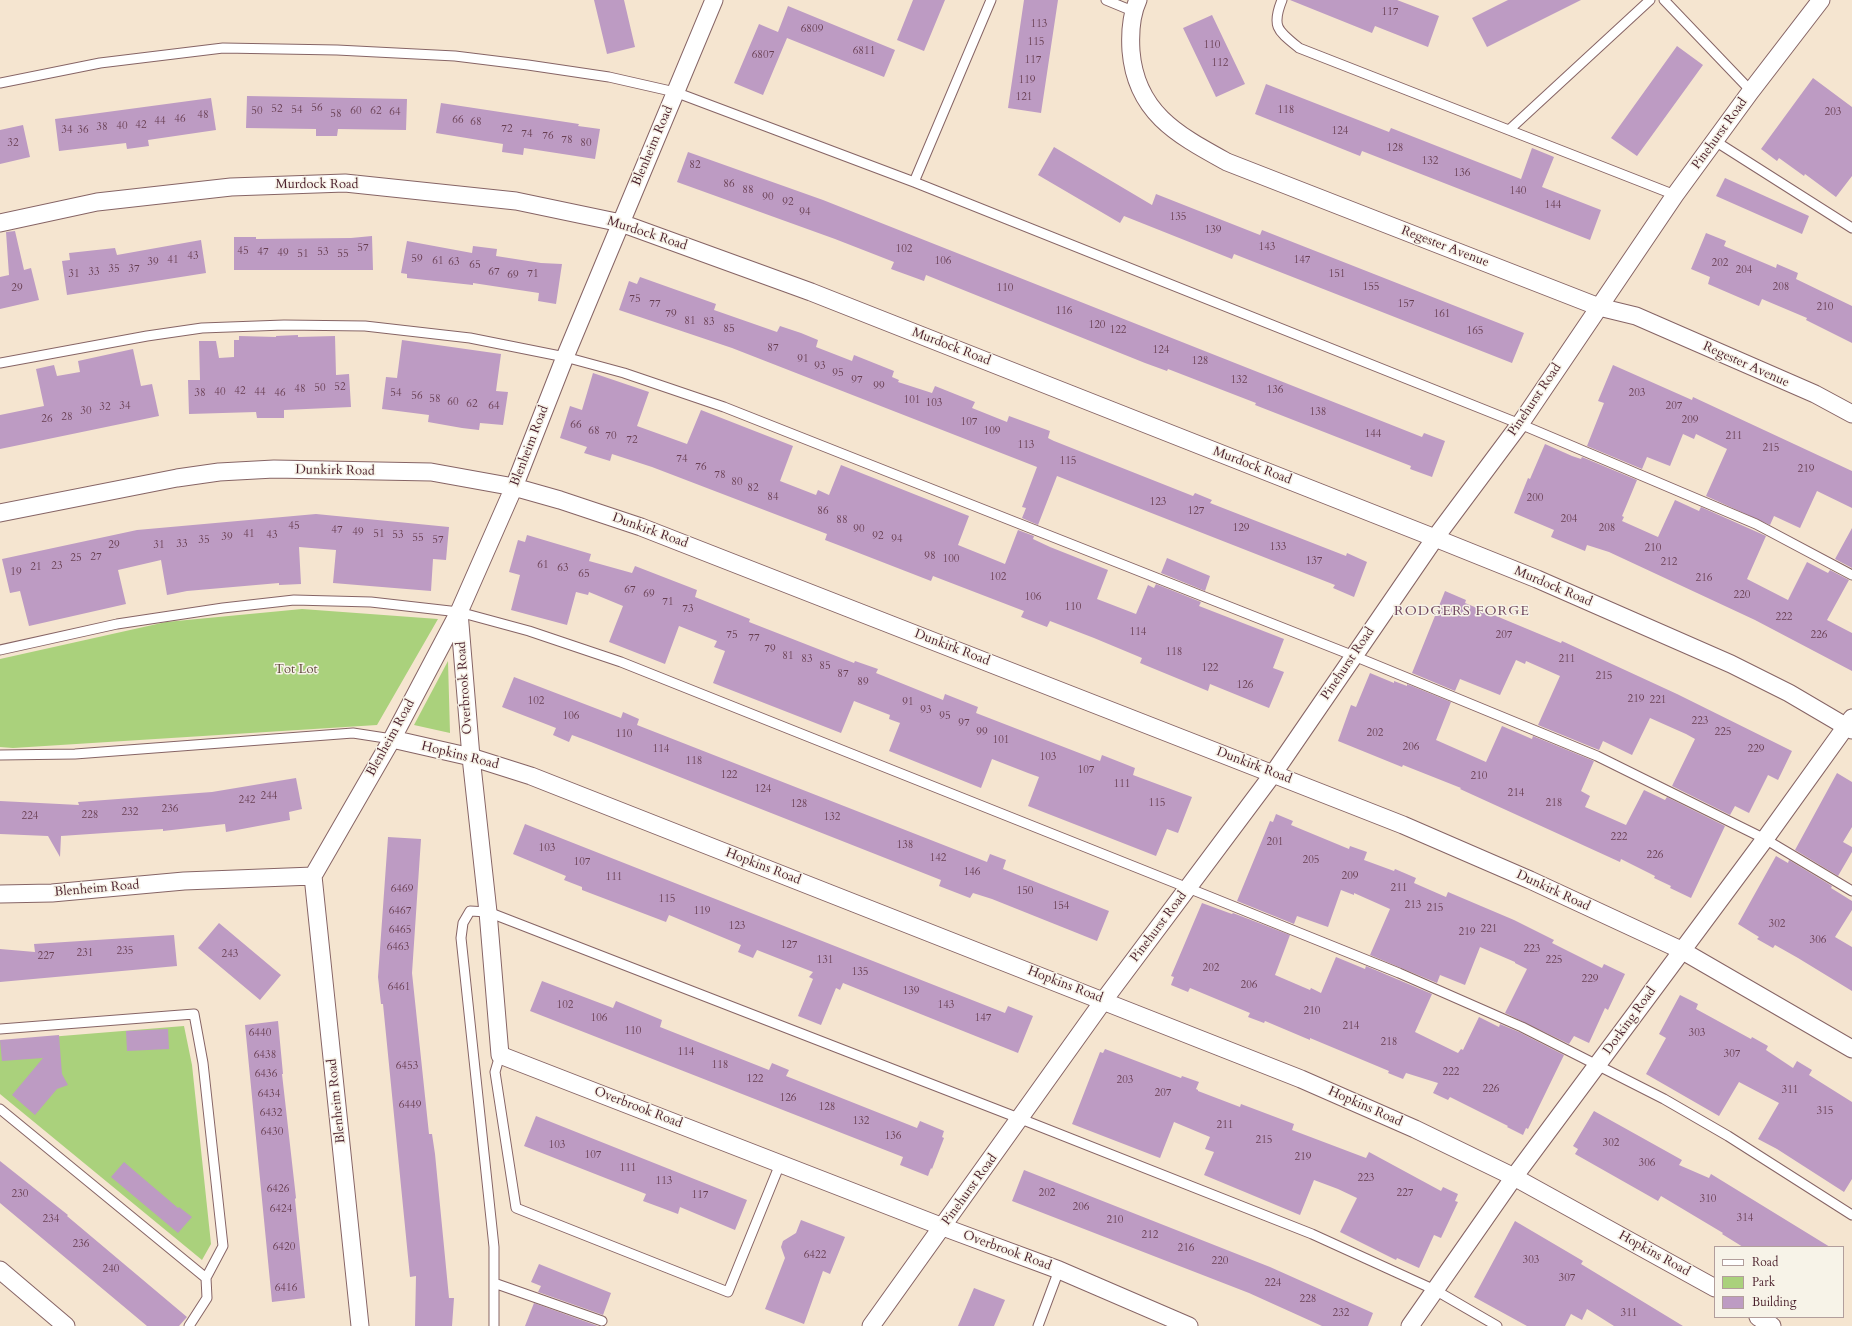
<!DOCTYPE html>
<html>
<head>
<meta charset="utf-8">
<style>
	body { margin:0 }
	#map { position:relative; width:1852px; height:1326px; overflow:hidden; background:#f5e5d0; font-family:Cardo,serif }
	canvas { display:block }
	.legend { position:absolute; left:1714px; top:1246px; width:130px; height:72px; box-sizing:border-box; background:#f7f3e8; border:1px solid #b29e9c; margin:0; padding:5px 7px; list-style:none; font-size:12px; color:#4a1f2b }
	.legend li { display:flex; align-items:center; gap:8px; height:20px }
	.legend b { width:20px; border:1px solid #b29e9c }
</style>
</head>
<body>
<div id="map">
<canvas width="1852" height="1326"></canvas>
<ul class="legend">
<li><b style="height:5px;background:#fff"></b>Road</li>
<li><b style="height:11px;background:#aad17c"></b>Park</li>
<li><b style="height:11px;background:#bd9bc3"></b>Building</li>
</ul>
</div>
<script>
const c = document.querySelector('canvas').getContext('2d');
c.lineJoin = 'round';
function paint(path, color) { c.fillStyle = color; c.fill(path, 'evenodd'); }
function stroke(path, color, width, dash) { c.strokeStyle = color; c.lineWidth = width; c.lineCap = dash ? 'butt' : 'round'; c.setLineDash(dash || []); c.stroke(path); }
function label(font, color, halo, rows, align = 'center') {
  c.font = font + ' Cardo,serif'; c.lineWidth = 3; c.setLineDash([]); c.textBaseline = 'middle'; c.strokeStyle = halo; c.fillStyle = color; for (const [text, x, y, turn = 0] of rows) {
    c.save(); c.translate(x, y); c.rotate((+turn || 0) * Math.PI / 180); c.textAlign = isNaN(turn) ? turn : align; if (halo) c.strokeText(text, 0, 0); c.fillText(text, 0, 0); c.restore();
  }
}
paint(new Path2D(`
	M302,609L438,619L377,725L13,748L0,747V659L166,622Z
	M448,661L450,733L414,725Z
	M184,1026L192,1065L211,1244L202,1260L0,1094V1041Z`), '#aad17c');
paint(new Path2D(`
	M594,0H624L635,47L607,54Z
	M913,0H945L924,51L897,40Z
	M1024,0H1058L1041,113L1008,108Z
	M1290,0H1397L1439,16L1428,47L1375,26L1372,33Z
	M1508,0H1581L1487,47L1472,18Z
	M788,6L895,50L884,77L787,38L763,95L734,83L759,24L778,32Z
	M1212,15L1245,84L1216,97L1183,28Z
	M1677,46L1703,65L1637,156L1611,138Z
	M1813,78L1852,107V176L1836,197L1805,174L1804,176L1779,158L1777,161L1761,149Z
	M1266,84L1389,132L1391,128L1521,179L1532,148L1554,157L1542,187L1601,210L1590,240L1362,151L1360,156L1255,114Z
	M247,96L407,99L406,130L338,129L337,136H316V129L246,128Z
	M211,98L216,130L148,140L149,146L127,149L126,143L59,151L55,119Z
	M441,103L579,124L578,126L600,129L595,159L524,148L523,155L502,152L503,144L436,133Z
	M23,125L30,157L0,164V130Z
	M1054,147L1152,205L1156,194L1260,235L1262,230L1524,333L1512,363L1234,254L1232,259L1124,216L1120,223L1038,175Z
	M688,152L823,200L1422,437L1424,433L1445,441L1432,477L1410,469L1411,466L1255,405L1256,403L1168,369L1167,371L1145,363L926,275L924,281L891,269L894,262L835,239L677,182Z
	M1725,178L1809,216L1802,234L1716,196Z
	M15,231L24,270L31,268L39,300L0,309V277L9,275L6,232Z
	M1706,233L1726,241L1724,246L1776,268L1777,264L1798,273L1796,279L1852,306V343L1806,320L1807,318L1762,299L1759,306L1708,284L1710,277L1691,269Z
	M372,236L373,270H234V237H256V239L351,238Z
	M201,240L206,273L67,295L62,261L70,260L69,253L115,248L117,255Z
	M407,241L472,253L473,246L497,249L496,256L541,263L562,264L556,304L538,301L539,293L473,283V285L407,278V274L401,273Z
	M640,277L716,304L714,310L777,332L780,326L801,333L818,340L816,347L852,361L854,355L894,371L892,377L899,380L898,382L932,393L935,386L975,402L972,408L1007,422L1009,416L1050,431L1048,438L1054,441L1193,496L1195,493L1212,500L1210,503L1346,556L1347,553L1367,562L1354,597L1333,588L1335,585L1057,476L1038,525L1022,518L1026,508L1022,507L1037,467L732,348L619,310L629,281L637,284Z
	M298,335V337L335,336L336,375L349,374L351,407L284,410V418H257L256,412L189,414L188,380H200L199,341H216L219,358L234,357V340H239V336L276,337V336Z
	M402,340L501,354L496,391L508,392L503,425L480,423L479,430L462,428L428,422L429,415L382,409L386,377L397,378Z
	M133,349L141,386L152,384L159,416L0,449V415L44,406L36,369L54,365L57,376L80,372L78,361Z
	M1613,365L1692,400L1693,397L1852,471V508L1817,491L1800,528L1774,516L1770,525L1706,496L1727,449L1696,434L1694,439L1683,434L1670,466L1647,457L1642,469L1587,446L1604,403L1598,401Z
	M593,373L649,392L637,426L687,444L701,410L793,446L780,481L816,495L818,490L829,495L841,465L969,516L958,545L1005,564L1018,530L1034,536L1033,539L1050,547L1108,570L1097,599L1136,614L1148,585L1154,588L1156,584L1201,602L1199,606L1284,639L1273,668L1284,672L1269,708L1210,684L1208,691L1140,663L1142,658L1094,638L1050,621L1047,627L1021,617L1024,611L933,576L931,581L846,548L825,540L827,534L652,467L612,454L610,461L584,453L587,447L560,438L570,406L582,410Z
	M1545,444L1572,456L1581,459L1582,457L1637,480L1622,516L1624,517L1622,521L1658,537L1675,500L1699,511L1701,507L1766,536L1747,579L1788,600L1807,562L1828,573L1830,570L1849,580L1827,620L1852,633V671L1755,620L1609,552L1587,545L1585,551L1551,537L1554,530L1514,513L1528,478L1530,479Z
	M316,514L449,527L446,560L433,559L431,591L333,583L336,550L299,547L301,584L279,585V583L187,591L167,595L161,560L118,570L126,604L29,626L20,591L10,593L2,559L137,530Z
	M1852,528V568L1835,559Z
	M527,535L591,554L589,561L632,573L635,566L697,590L695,597L750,619L749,622L854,663L855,661L878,669L876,673L943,700L945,694L978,707L976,713L1100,761L1102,755L1135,768L1133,775L1192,797L1178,833L1167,829L1156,856L1028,806L1039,777L1028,773L992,759L981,788L889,751L900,723L889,719L890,715L854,701L841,733L713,683L725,651L714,647L717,641L679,626L665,664L609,642L623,606L589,592L588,595L576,592L567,625L511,610L520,575L509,572L518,540L525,542Z
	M1167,558L1210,576L1205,591L1161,573Z
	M1445,591L1466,600L1465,603L1561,643L1562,641L1677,694L1792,751L1778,780L1768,775L1749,813L1735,806L1730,815L1672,786L1695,739L1686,734L1650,718L1632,755L1603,741L1599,750L1538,725L1560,676L1526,661L1525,664L1516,660L1500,695L1460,679L1455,691L1412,673Z
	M1370,673L1394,683V681L1407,686V684L1451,702L1436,740L1486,762L1502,726L1532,739L1533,736L1594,761L1581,791L1590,796L1585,807L1626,825L1644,790L1665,800L1667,797L1725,826L1691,898L1670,888L1671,886L1654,878L1655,876L1621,859L1620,862L1460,789L1461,788L1403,765L1402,767L1338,741L1351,705L1356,707Z
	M514,677L621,718L623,712L639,719L637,725L987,862L990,854L1006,860L1003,869L1109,911L1097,941L992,899L973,893L970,898L939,886L941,880L591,742L572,735L569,742L553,735L556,728L502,707Z
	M1837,773L1852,782V827L1843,842L1852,847V852L1838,876L1795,850Z
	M296,778L302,809L289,812L290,820L226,832L225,824L163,831V829L61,836L60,857L48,836L0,834V801L79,805L78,802L212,792Z
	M1276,814L1293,821L1291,825L1349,849L1350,846L1367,852L1364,860L1394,871L1395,869L1416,878L1414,883L1446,897L1448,892L1514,920L1554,940L1552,943L1602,968L1604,964L1625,974L1608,1010L1605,1008L1589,1043L1574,1036L1569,1044L1505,1013L1527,969L1515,963V962L1480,947L1465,985L1440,975L1437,983L1370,955L1390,909L1354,893V895L1341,890L1328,927L1297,916L1294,924L1237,901L1270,821L1273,822Z
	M525,824L1005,1013L1008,1006L1033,1016L1018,1053L843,983L840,990L836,988L821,1025L798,1016L813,979L809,977L813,972L757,950L753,958L738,952L741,945L669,915L666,922L582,890V887L564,880L566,876L513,854Z
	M388,837L421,839L412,973L429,1134H432L435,1154L449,1298H454L452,1326H415L416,1276L410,1277L383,1004H381L378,977Z
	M1776,856L1788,863L1789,860L1832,886L1831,888L1852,901V910L1835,937L1852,947V991L1798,958L1775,945L1773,948L1757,939L1759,937L1738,924Z
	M1202,903L1232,914L1233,913L1290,935L1275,975L1310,990L1311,988L1321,993L1336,957L1365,969L1366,966L1432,994L1415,1032L1458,1053L1461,1049L1463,1050L1479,1017L1499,1027L1500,1024L1519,1032L1564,1055L1528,1129L1526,1128L1523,1135L1507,1127L1508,1126L1450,1097L1448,1100L1433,1093L1438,1083L1406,1073L1403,1079L1388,1073L1389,1071L1310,1038V1040L1265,1021L1264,1023L1248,1017L1250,1013L1190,988L1188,992L1171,985L1174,977L1171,976Z
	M219,923L281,975L260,1000L198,948Z
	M174,935L177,966L0,982V949L35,952L34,944Z
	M542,981L613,1008L616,1001L662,1020L660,1027L769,1070L772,1063L789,1070L786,1076L917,1128L920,1121L944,1131L942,1137L944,1138L932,1169L931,1168L928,1176L900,1165L903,1157L530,1011Z
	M1680,995L1698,1004L1696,1009L1751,1039L1752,1037L1768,1046L1766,1050L1793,1068L1797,1061L1812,1070L1809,1075L1852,1102V1179L1844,1192L1777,1149L1758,1139L1779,1103L1739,1082L1719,1116L1646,1074L1666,1038L1659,1034Z
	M278,1021L283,1074H282L296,1198L295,1199L305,1298L272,1302L245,1025Z
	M168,1029L169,1049L127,1051L126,1031Z
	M59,1035L62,1074L68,1085L57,1089L35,1115L12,1095L43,1058L2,1061L0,1040Z
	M1105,1049L1181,1078L1182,1076L1199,1082L1196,1089L1198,1090V1091L1240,1107L1241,1104L1294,1124L1292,1130L1366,1158L1369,1152L1441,1191L1443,1187L1458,1194L1455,1201L1458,1202L1441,1238L1434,1235L1419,1268L1397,1258L1396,1260L1340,1232L1357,1198L1338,1189L1314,1180L1300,1215L1204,1175L1214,1152L1205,1149L1210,1137L1174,1122L1160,1158L1072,1124L1100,1052L1103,1053Z
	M1594,1111L1682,1160L1679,1165L1709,1178L1711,1174L1830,1247H1743L1722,1234L1723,1233L1661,1196L1658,1201L1575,1154L1578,1149L1573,1146Z
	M536,1116L747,1200L735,1230L680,1207L678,1214L662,1208L643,1201L646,1194L524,1146Z
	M0,1161L68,1215L67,1216L187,1317L179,1326H147L0,1203Z
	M124,1162L178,1208L179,1207L192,1217L178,1233L111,1177Z
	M1024,1170L1270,1267L1373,1313L1368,1326H1322L1249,1293L1012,1201Z
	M801,1220L845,1237L830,1274L823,1271L804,1324L765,1309L785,1258L781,1247L783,1241L796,1233Z
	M1515,1221L1583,1261L1581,1264L1683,1326H1614L1587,1309L1582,1320L1571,1314L1565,1326H1527L1474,1297Z
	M539,1264L611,1293L603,1315L538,1292L541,1286L531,1282Z
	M974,1288L1005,1300L994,1326H958Z
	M534,1303L598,1326H525Z`), '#bd9bc3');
const service = new Path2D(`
	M1106,0L1135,12
	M1282,0C1271,27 1278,31 1299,48L1675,195
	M1664,0L1751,91
	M0,83L100,63L223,48L337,50L455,56L528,65L609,77L675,92L914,182L1520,424L1756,524L1852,575
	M1509,130L1650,0
	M1715,141L1852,228
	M914,182L991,0
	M0,363L147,336L202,328L284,325L365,326L470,338L565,357L624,373L724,407L1354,656L1597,756L1765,839L1852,891
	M0,650L117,624L223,608L294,600L371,602L459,612L529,631L621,662L1188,888L1399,973L1522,1027L1664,1099L1728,1136L1852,1215
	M0,755L75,754L353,733L392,739
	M0,1029L194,1014L203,1063L223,1246L206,1278L0,1109
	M500,1055L495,1072L516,1208L728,1292L780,1164
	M494,1283L602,1321
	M189,1326L207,1298L206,1278
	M494,1326V1247L461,938L463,923L470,911L488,912L1021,1119L1312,1234L1435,1290L1497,1326
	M1038,1326L1059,1270`);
const minor = new Path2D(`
	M1138,0C1131,15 1130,35 1131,51C1136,113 1178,135 1227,162L1599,307L1636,316L1815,394L1852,414
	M0,223L97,202L231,187L345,183L516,201L621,223L811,292L1435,538L1537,579L1731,664L1789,693L1852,730
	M0,513L177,478L219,472L274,469L431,472L514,487L560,500L641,527L1273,774L1403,825L1530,880L1681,950L1852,1049
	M459,612L471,757L488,912L500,1055L943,1227L1059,1270L1189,1326
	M392,739L471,757L531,776L1301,1079L1415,1129L1514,1177L1715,1288
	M0,894L52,893L184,881L313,876
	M0,1270L66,1326
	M1758,1317L1772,1326
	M360,1326L313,876L392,739L459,612L514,487L565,357L714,0
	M871,1326L1104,1000L1273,774L1435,538L1520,424L1675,195L1751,91L1821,0
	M1410,1326L1514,1177L1765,839L1852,718`);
stroke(service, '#866465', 11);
stroke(minor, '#866465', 19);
stroke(service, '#fff', 9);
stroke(minor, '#fff', 17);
label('11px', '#673e51', null, [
	["117",1390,12],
	["113",1039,24],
	["6809",812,29],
	["115",1036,42],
	["110",1212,45],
	["6811",864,51],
	["6807",763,55],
	["117",1033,60],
	["112",1220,63],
	["119",1027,80],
	["121",1024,97],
	["56",317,108],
	["52",277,109],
	["54",297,110],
	["118",1286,110],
	["50",257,111],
	["60",356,111],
	["62",376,111],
	["64",395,112],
	["203",1833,112],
	["58",336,114],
	["48",203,115],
	["46",180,119],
	["66",458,120],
	["44",160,121],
	["68",476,122],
	["42",141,125],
	["40",122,126],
	["38",102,127],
	["72",507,129],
	["34",67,130],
	["36",83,130],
	["124",1340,131],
	["74",527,134],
	["76",548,136],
	["78",567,140],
	["32",13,143],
	["80",586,143],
	["128",1395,148],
	["132",1430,161],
	["82",695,165],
	["136",1462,173],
	["86",729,184],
	["88",748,190],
	["140",1518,191],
	["90",768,197],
	["92",788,202],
	["144",1553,205],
	["94",805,212],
	["135",1178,217],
	["139",1213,230],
	["143",1267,247],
	["57",363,248],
	["102",904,249],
	["45",243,251],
	["47",263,252],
	["53",323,252],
	["49",283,253],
	["51",303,254],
	["55",343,254],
	["43",193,256],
	["59",417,259],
	["41",173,260],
	["147",1302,260],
	["61",438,261],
	["106",943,261],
	["39",153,262],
	["63",454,262],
	["202",1720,263],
	["65",475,265],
	["35",114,269],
	["37",134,269],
	["204",1744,270],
	["33",94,272],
	["67",494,272],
	["31",74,274],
	["71",533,274],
	["151",1337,274],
	["69",513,275],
	["155",1371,287],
	["208",1781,287],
	["29",17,288],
	["110",1005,288],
	["75",635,299],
	["77",655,304],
	["157",1406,304],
	["210",1825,307],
	["116",1064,311],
	["79",671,314],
	["161",1442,314],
	["81",690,321],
	["83",709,322],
	["120",1097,325],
	["85",729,329],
	["122",1118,330],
	["165",1475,331],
	["87",773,348],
	["124",1161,350],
	["91",803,359],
	["128",1200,361],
	["93",820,366],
	["95",838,373],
	["97",857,380],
	["132",1239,380],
	["99",879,386],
	["52",340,387],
	["50",320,388],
	["48",300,389],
	["136",1275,390],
	["42",240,391],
	["40",220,392],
	["44",260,392],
	["38",200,393],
	["46",280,393],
	["54",396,393],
	["203",1637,393],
	["56",417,396],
	["58",435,399],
	["101",912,400],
	["60",453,402],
	["103",934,403],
	["62",472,404],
	["34",125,406],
	["64",494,406],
	["207",1674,406],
	["32",105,407],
	["30",86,411],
	["138",1318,412],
	["28",67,417],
	["26",47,419],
	["209",1690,420],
	["107",969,422],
	["66",576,425],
	["68",594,431],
	["109",992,431],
	["144",1373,434],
	["70",611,436],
	["211",1734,436],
	["72",632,440],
	["113",1026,445],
	["215",1771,448],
	["74",682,459],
	["115",1068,461],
	["76",701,467],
	["219",1806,469],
	["78",720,475],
	["80",737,482],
	["82",753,488],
	["84",773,497],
	["200",1535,498],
	["123",1158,502],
	["86",823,511],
	["127",1196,511],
	["204",1569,519],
	["88",842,520],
	["45",294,526],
	["129",1241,528],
	["208",1607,528],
	["90",859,529],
	["47",337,530],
	["49",358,532],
	["41",249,534],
	["51",379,534],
	["43",272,535],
	["53",398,535],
	["92",878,536],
	["39",227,537],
	["55",418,538],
	["94",897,539],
	["35",204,540],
	["57",438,540],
	["33",182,544],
	["29",114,545],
	["31",159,545],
	["133",1278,547],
	["210",1653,548],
	["98",930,556],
	["27",96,557],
	["25",76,558],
	["100",951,559],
	["137",1314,561],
	["212",1669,562],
	["61",543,565],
	["23",57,566],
	["21",36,567],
	["63",563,568],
	["19",16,572],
	["65",584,574],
	["102",998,577],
	["216",1704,578],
	["67",630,590],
	["69",649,594],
	["220",1742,595],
	["106",1033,597],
	["71",668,602],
	["110",1073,607],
	["73",688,609],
	["222",1784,617],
	["114",1138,632],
	["75",732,635],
	["207",1504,635],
	["226",1819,635],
	["77",754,638],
	["79",770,649],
	["118",1174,652],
	["81",788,656],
	["83",807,659],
	["211",1567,659],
	["85",825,666],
	["122",1210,668],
	["87",843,674],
	["215",1604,676],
	["89",863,682],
	["126",1245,685],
	["219",1636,699],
	["221",1658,700],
	["102",536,701],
	["91",908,702],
	["93",926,710],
	["106",571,716],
	["95",945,716],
	["223",1700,721],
	["97",964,723],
	["99",982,732],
	["225",1723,732],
	["202",1375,733],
	["110",624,734],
	["101",1001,740],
	["206",1411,747],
	["114",661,749],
	["229",1756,749],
	["103",1048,757],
	["118",694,761],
	["107",1086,770],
	["122",729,775],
	["210",1479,776],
	["111",1122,784],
	["124",763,789],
	["214",1516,793],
	["244",269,796],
	["242",247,800],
	["115",1157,803],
	["218",1554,803],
	["128",799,804],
	["236",170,809],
	["232",130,812],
	["228",90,815],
	["224",30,816],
	["132",832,817],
	["222",1619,837],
	["201",1275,842],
	["138",905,845],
	["103",547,848],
	["226",1655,855],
	["142",938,858],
	["205",1311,860],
	["107",582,862],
	["146",972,872],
	["209",1350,876],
	["111",614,877],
	["211",1399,888],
	["6469",402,889],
	["150",1025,891],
	["115",667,899],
	["213",1413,905],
	["154",1061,906],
	["215",1435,908],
	["6467",400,911],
	["119",702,911],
	["302",1777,924],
	["123",737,926],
	["221",1489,929],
	["6465",400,930],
	["219",1467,932],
	["306",1818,940],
	["127",789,945],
	["6463",398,947],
	["223",1532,949],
	["235",125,951],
	["231",85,953],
	["243",230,954],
	["227",46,956],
	["131",825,960],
	["225",1554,960],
	["202",1211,968],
	["135",860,972],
	["229",1590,979],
	["206",1249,985],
	["6461",399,987],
	["139",911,991],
	["102",565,1005],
	["143",946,1005],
	["210",1312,1011],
	["106",599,1018],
	["147",983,1018],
	["214",1351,1026],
	["110",633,1031],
	["6440",260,1033],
	["303",1697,1033],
	["218",1389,1042],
	["114",686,1052],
	["307",1732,1054],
	["6438",265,1055],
	["118",720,1065],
	["6453",407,1066],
	["222",1451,1072],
	["6436",266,1074],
	["122",755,1079],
	["203",1125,1080],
	["226",1491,1089],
	["311",1790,1090],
	["207",1163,1093],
	["6434",269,1094],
	["126",788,1098],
	["6449",410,1105],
	["128",827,1107],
	["315",1825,1111],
	["6432",271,1113],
	["132",861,1121],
	["211",1225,1125],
	["6430",272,1132],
	["136",893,1136],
	["215",1264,1140],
	["302",1611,1143],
	["103",557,1145],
	["107",593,1155],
	["219",1303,1157],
	["306",1647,1163],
	["111",628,1168],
	["223",1366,1178],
	["113",664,1181],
	["6426",278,1189],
	["202",1047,1193],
	["227",1405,1193],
	["230",20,1194],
	["117",700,1195],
	["310",1708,1199],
	["206",1081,1207],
	["6424",281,1209],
	["314",1745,1218],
	["234",51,1219],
	["210",1115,1220],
	["212",1150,1235],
	["236",81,1244],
	["6420",284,1247],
	["216",1186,1248],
	["6422",815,1255],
	["303",1531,1260],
	["220",1220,1261],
	["240",111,1269],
	["307",1567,1278],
	["224",1273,1283],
	["6416",286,1288],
	["228",1308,1299],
	["232",1341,1313],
	["311",1629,1313]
]);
label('13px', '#4a1f2b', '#f7f3e8', [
	["Pinehurst Road",1720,134,-54],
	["Blenheim Road",653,146,-67],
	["Murdock Road",317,185],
	["Murdock Road",647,234,18],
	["Regester Avenue",1445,247,21],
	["Murdock Road",951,347,21],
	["Regester Avenue",1746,365,24],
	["Pinehurst Road",1535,400,-56],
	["Blenheim Road",530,446,-69],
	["Murdock Road",1252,466,21],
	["Dunkirk Road",335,471,1],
	["Dunkirk Road",650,531,20],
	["Murdock Road",1553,587,23],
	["Dunkirk Road",952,648,21],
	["Pinehurst Road",1348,664,-56],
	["Overbrook Road",465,688,-94],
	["Blenheim Road",391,738,-61],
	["Hopkins Road",460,756,14],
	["Dunkirk Road",1254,766,21],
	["Hopkins Road",763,867,21],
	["Blenheim Road",97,889,-5],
	["Dunkirk Road",1553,891,25],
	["Pinehurst Road",1159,927,-53],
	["Hopkins Road",1065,985,21],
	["Dorking Road",1630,1021,-54],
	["Blenheim Road",337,1101,-96],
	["Hopkins Road",1365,1107,24],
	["Overbrook Road",638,1108,21],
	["Pinehurst Road",970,1190,-54],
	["Overbrook Road",1007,1251,20],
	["Hopkins Road",1654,1254,29]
]);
label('13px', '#624c3f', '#f7f3e8', [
	["Tot Lot",296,670]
]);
c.letterSpacing = '1px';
label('14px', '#724a60', '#f7f3e8', [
	["RODGERS FORGE",1462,612]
]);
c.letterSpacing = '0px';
</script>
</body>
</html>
